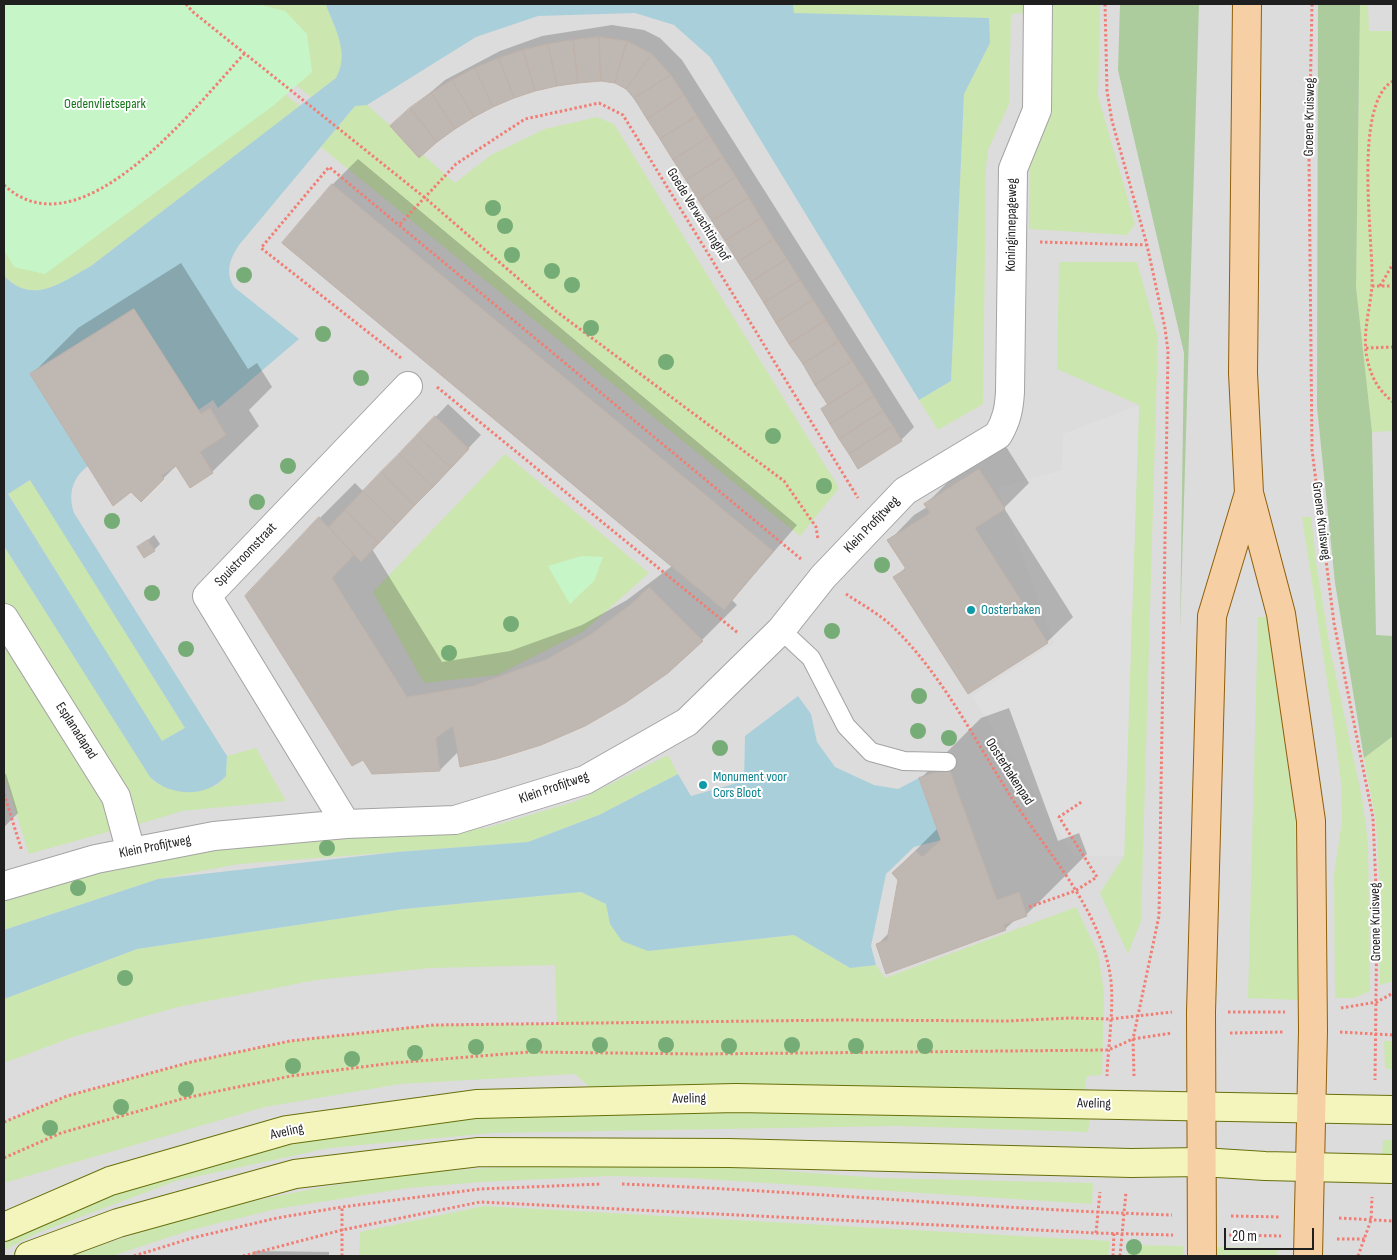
<!DOCTYPE html>
<html>
<head>
<meta charset="utf-8">
<style>
	body { margin:0 }
	#map { position:relative; width:1397px; height:1260px; overflow:hidden; background:#efece6; font-family:"Sofia Sans Condensed",sans-serif }
	canvas { display:block }
	.frame { position:absolute; inset:0; border:5px solid #1f1f1f; pointer-events:none }
	.scale { position:absolute; left:1224px; top:1228px; width:90px; height:22px; box-sizing:border-box; border:2px solid #1f1f1f; border-top:0; padding-left:6px; font-size:15px; line-height:18px; white-space:nowrap; color:#1f1f1f; -webkit-text-stroke:4px #fff; paint-order:stroke }
</style>
</head>
<body>
<div id="map">
<canvas width="1397" height="1260"></canvas>
<div class="frame"></div>
<div class="scale">20 m</div>
</div>
<script>
const c = document.querySelector('canvas').getContext('2d');
c.lineJoin = 'round';
function paint(path, color) { c.fillStyle = color; c.fill(path, 'evenodd'); }
function stroke(path, color, width, dash) { c.strokeStyle = color; c.lineWidth = width; c.lineCap = dash ? 'butt' : 'round'; c.setLineDash(dash || []); c.stroke(path); }
function label(font, color, halo, rows, align = 'center') {
  c.font = font + ' "Sofia Sans Condensed",sans-serif'; c.lineWidth = 4; c.setLineDash([]); c.textBaseline = 'middle'; c.strokeStyle = halo; c.fillStyle = color; for (const [text, x, y, turn = 0] of rows) {
    c.save(); c.translate(x, y); c.rotate((+turn || 0) * Math.PI / 180); c.textAlign = isNaN(turn) ? turn : align; if (halo) c.strokeText(text, 0, 0); c.fillText(text, 0, 0); c.restore();
  }
}
paint(new Path2D(`
	M4,4H1393V1256H4Z`), '#dddcdc');
paint(new Path2D(`
	M195,4L326,5C333,26 353,57 337,77C330,85 319,91 311,97Z
	M793,4H1024V13L1011,14L1009,104L988,150L986,168L983,404L938,430L919,400L951,381L964,94L990,43L794,13Z
	M1052,4H1100L1098,96L1135,224L1127,235L1029,229L1030,161L1052,113Z
	M1360,4H1368L1369,31H1393V431L1372,432L1356,287Z
	M246,63L300,106L91,266C62,282 33,306 4,276V194Z
	M359,104L367,105L455,183L491,155L545,129L597,117L614,124L839,488L800,536L321,147L355,106Z
	M1059,262H1137L1158,337L1141,921L1128,954L1100,893L1124,856L1139,405L1057,369Z
	M505,454L649,573L584,631L497,675L424,683L373,592Z
	M31,480L185,728L161,742L8,493Z
	M1302,517H1311L1316,561L1330,649L1362,798L1368,843L1370,991L1354,998H1335L1334,875L1342,820L1341,782L1333,719Z
	M4,546L154,782L216,786L226,776L227,756L256,748L286,801L182,811L136,825L4,601Z
	M1258,617H1267L1295,816L1298,1000L1248,998Z
	M4,634L111,804L115,830L29,854L4,773Z
	M1393,736V981L1380,985V894L1376,822L1364,758Z
	M668,755L678,774L599,815L528,842L239,864L158,879L4,930V900L116,865L258,841L420,835L486,828L577,801Z
	M581,892L607,904L610,924L648,951L794,935L850,968L876,965L885,978L1076,907L1098,953L1104,993L1102,1075L1087,1076L1084,1092L592,1089L575,1074L400,1084L265,1107L4,1183V1122L67,1096L191,1062L290,1041L434,1025L557,1024L555,965L431,968L316,980L178,1007L73,1037L4,1063V999L137,949L404,909Z
	M1384,1041H1393V1070L1385,1068Z
	M700,1107L1090,1116L1088,1132L897,1126L492,1133L329,1148L176,1181L38,1233L4,1250V1235L33,1220L276,1141L519,1110Z
	M1383,1140H1393V1155L1382,1154Z
	M573,1164L716,1166L881,1178L1093,1183L1092,1204L689,1178L610,1176L481,1182L408,1188L276,1209L191,1230L112,1256H73C186,1213 305,1185 426,1173C474,1168 524,1166 573,1164Z
	M484,1206L1110,1241L1108,1256H359L360,1232Z
	M1129,1245L1183,1246L1184,1256H1128Z
	M1217,1247L1277,1248V1256H1217Z`), '#cce6af');
paint(new Path2D(`
	M1120,4H1199L1180,632L1184,353L1118,70Z
	M1318,4H1360L1356,287L1372,432L1376,635L1393,636V736L1364,758L1335,583L1317,407Z`), '#accc9d');
paint(new Path2D(`
	M4,4H257L285,11L307,34L312,72L274,105L45,274L14,267L4,250Z
	M582,556L603,557L594,581L570,604L548,566Z`), '#c6f6c8');
paint(new Path2D(`
	M1139,405L1124,856H1074L972,696L1054,643L997,488L1062,470L1063,434Z`), '#dfdfdf');
paint(new Path2D(`
	M322,4H793L794,13L989,18L990,43L964,94L951,381L919,400L710,57L674,25L635,13L538,16L476,37L367,105L355,106L239,245C230,259 225,271 234,287L299,339L218,408L213,400L198,410L134,309L31,374L88,466C72,478 68,494 74,513L227,756L226,776C207,798 170,797 150,777L4,546V276C33,306 62,282 91,266L336,78C350,53 335,29 326,5ZM30,480L185,728L162,741L8,494Z
	M798,696L811,714L817,742L835,767L874,785L898,789L919,778L941,840L914,847L886,874L871,946L876,965L850,968L794,935L648,951L622,941L610,924L606,904L581,892L404,909L137,949L4,999V930L158,879L397,852L528,842L599,815L678,774L691,796L744,781L745,736Z`), '#a9d0da');
paint(new Path2D(`
	M612,25L644,30L660,38L682,60L914,427L901,440L822,409L829,403L648,118L626,88L614,81L601,80L556,85L391,126L445,80L500,51L542,36Z
	M358,159L797,525L732,600L737,605L702,640L459,751L440,770L363,759L320,518L355,483L364,492L448,404L481,435L372,549L442,662L510,651L582,625L627,600L672,566L284,242L333,184Z
	M181,263L248,369L257,363L272,387L249,410L259,426L212,472L177,465L141,500L32,374L78,328Z
	M1005,445L1029,483L1004,508L1073,617L1047,642L968,692L895,578L906,567L889,541L914,515L927,507L926,504L951,479Z
	M154,535L160,544L154,550L139,547Z
	M1009,708L1058,841L1079,833L1087,854L1027,914L1016,919L1005,929L877,945L890,932L900,880L893,873L938,828L920,779L981,718Z
	M4,774H6L18,813L4,827Z
	M255,1251L329,1252V1256H250Z`), '#0003');
const building = new Path2D(`
	M599,37L627,41L615,83L601,81Z
	M599,37L601,81L578,83L573,40Z
	M573,40L578,83L557,86L548,44Z
	M627,41L652,54L626,89L615,83Z
	M548,44L557,86L535,91L523,50Z
	M523,50L535,91L514,98L499,58Z
	M652,54L671,75L634,98L626,89Z
	M499,58L514,98L493,107L475,68Z
	M475,68L493,107L474,117L452,80Z
	M671,75L684,95L647,119L634,98Z
	M452,80L474,117L455,129L431,93Z
	M431,93L455,129L437,142L410,108Z
	M684,95L697,116L660,139L647,119Z
	M410,108L437,142L419,158L390,126Z
	M697,116L710,136L673,160L660,139Z
	M710,136L723,157L686,180L673,160Z
	M723,157L736,177L699,201L686,180Z
	M736,177L749,198L712,221L699,201Z
	M332,184L773,551L724,610L282,243Z
	M749,198L761,218L725,241L712,221Z
	M761,218L774,239L738,262L725,241Z
	M774,239L787,259L751,282L738,262Z
	M787,259L800,280L764,303L751,282Z
	M800,280L813,300L776,323L764,303Z
	M813,300L826,320L789,344L776,323Z
	M134,309L201,414L210,408L226,435L200,452L213,473L190,488L176,466L161,476L164,479L141,502L131,492L113,506L30,374Z
	M826,320L839,341L803,364L789,344Z
	M839,341L852,361L815,385L803,364Z
	M852,361L865,381L828,405L815,385Z
	M865,381L874,396L830,424L821,409Z
	M874,396L883,411L839,439L830,424Z
	M883,411L893,426L849,454L839,439Z
	M435,416L469,449L451,468L417,435Z
	M893,426L902,441L858,469L849,454Z
	M417,435L451,468L433,487L399,454Z
	M399,454L433,487L415,505L381,472Z
	M979,469L1005,509L975,528L1048,643L968,694L893,577L906,569L887,540L930,513L924,504Z
	M381,472L415,505L397,524L363,491Z
	M363,491L397,524L379,543L345,510Z
	M345,510L379,543L361,562L329,527Z
	M319,517L354,555L332,578L407,697L473,686L545,660L590,635L631,604L649,587L703,641L668,673L625,703L585,726L541,745L496,759L460,767L453,726L436,738L440,771L372,774L363,760L352,766L245,596Z
	M148,540L155,551L144,558L137,547Z
	M949,768L997,900L1019,892L1027,916L1003,925L1006,930L886,974L876,944L887,940L898,880L892,873L916,851L922,857L941,840L919,778Z`);
paint(building, '#bfb7b2');
stroke(building, '#c0b2a9', 1);
const lane = new Path2D(`
	M781,630L811,658L846,726L871,752L904,761L947,762`);
const street = new Path2D(`
	M4,618L116,797L131,852
	M346,824L207,596L408,386
	M4,886L96,859L214,836L346,824L455,820L585,780L687,722L781,630L823,577L905,491L998,435C1007,420 1009,408 1010,392L1013,169L1037,110L1038,4`);
const secondary = new Path2D(`
	M4,1227L110,1181L287,1130L476,1104L736,1098L1393,1110
	M29,1256L118,1223L295,1174L479,1152L729,1153L1131,1163L1202,1162L1265,1166L1393,1169`);
const primary = new Path2D(`
	M1247,4L1243,373L1249,493L1281,614L1311,821L1313,1031L1308,1256
	M1202,1256L1201,1012L1212,616L1249,493`);
stroke(lane, '#a3a3a3', 20);
stroke(street, '#a3a3a3', 30);
stroke(secondary, '#68700c', 30);
stroke(primary, '#905f0a', 30);
stroke(new Path2D(`
	M186,4L193,12L424,197L557,312L784,481L816,527L818,539
	M1105,4L1107,91L1112,121L1147,245L1165,328L1168,351L1159,916L1133,1039L1134,1076
	M1312,4L1309,155L1312,450L1334,623L1373,818L1377,911L1375,1080
	M1393,81C1352,104 1374,241 1372,286C1370,310 1362,334 1367,358C1371,377 1378,390 1393,402
	M4,185C81,257 197,104 245,53
	M400,224L456,164L525,119L599,103L623,115L858,498
	M1040,242L1147,245
	M1372,286H1393
	M1380,286L1393,264
	M1366,348L1393,347
	M401,358L261,248L329,167L801,559
	M437,387L738,633
	M846,594C861,604 879,614 892,626C943,675 975,741 1013,800C1048,853 1099,908 1110,974C1115,1003 1108,1045 1107,1076
	M4,794L22,851
	M1029,907L1075,891L1097,877L1059,817L1083,801
	M1341,1008L1377,1002L1393,993
	M1228,1012H1285
	M1340,1032L1393,1035
	M1230,1033L1284,1032
	M4,1122L67,1096L191,1062L290,1041L434,1025L842,1020L1008,1021L1069,1018L1111,1019L1172,1012
	M4,1158L61,1133L185,1098L291,1076L393,1063L530,1052L702,1054L1108,1050L1133,1039L1172,1033
	M622,1184C806,1191 989,1209 1172,1215
	M1231,1216L1280,1217
	M1339,1218L1393,1221
	M1096,1233L1100,1192
	M1229,1235L1281,1236
	M1337,1239H1365
	M134,1256L192,1238L277,1218L342,1207L480,1189L601,1184
	M243,1256L342,1230L480,1202L1096,1233L1173,1235
	M342,1256V1207
	M1113,1256L1114,1233
	M1120,1256L1126,1192
	M1358,1256L1371,1220L1372,1197`), '#f17e75', 3, [2.5, 2.5]);
stroke(lane, '#fff', 18);
stroke(street, '#fff', 28);
stroke(secondary, '#f4f5bd', 28);
stroke(primary, '#f6d0a4', 28);
c.fillStyle = '#76ac75';
for (const [x, y] of [
	[493,208],
	[505,226],
	[512,255],
	[552,271],
	[244,275],
	[572,285],
	[591,328],
	[323,334],
	[666,362],
	[361,378],
	[773,436],
	[288,466],
	[824,486],
	[257,502],
	[112,521],
	[882,565],
	[152,593],
	[511,624],
	[832,631],
	[186,649],
	[449,653],
	[919,696],
	[918,731],
	[949,738],
	[720,748],
	[327,848],
	[78,888],
	[125,978],
	[600,1045],
	[666,1045],
	[792,1045],
	[534,1046],
	[729,1046],
	[856,1046],
	[925,1046],
	[476,1047],
	[415,1053],
	[352,1059],
	[293,1066],
	[186,1089],
	[121,1107],
	[50,1128],
	[1134,1247]
]) { c.beginPath(); c.arc(x, y, 8, 0, 2 * Math.PI); c.fill(); }
for (const [x, y, r, color] of [
	[971,610,5,"#0f9aa8"],
	[703,785,5,"#0f9aa8"]
]) { const dot = new Path2D(); dot.arc(x, y, r, 0, 2 * Math.PI); c.fillStyle = color; c.fill(dot); stroke(dot, '#fff', 2); }
label('14px', '#137718', '#fff', [
	["Oedenvlietsepark",105,104]
]);
label('14px', '#1f1f1f', '#fff', [
	["Groene Kruisweg",1310,117,-89],
	["Goede Verwachtinghof",698,215,58],
	["Koninginnepageweg",1012,225,-89],
	["Groene Kruisweg",1321,521,83],
	["Klein Profijtweg",872,525,-46],
	["Spuistroomstraat",246,555,-46],
	["Esplanadapad",76,731,57],
	["Oosterbakenpad",1009,772,57],
	["Klein Profijtweg",554,788,-19],
	["Klein Profijtweg",155,847,-11],
	["Groene Kruisweg",1376,922,-91],
	["Aveling",689,1099,-1],
	["Aveling",1094,1104,1],
	["Aveling",287,1132,-12]
]);
label('14px', '#0d838f', '#fff', [
	["Oosterbaken",981,610],
	["Monument voor",713,777],
	["Cors Bloot",713,793]
], 'left');
</script>
</body>
</html>
